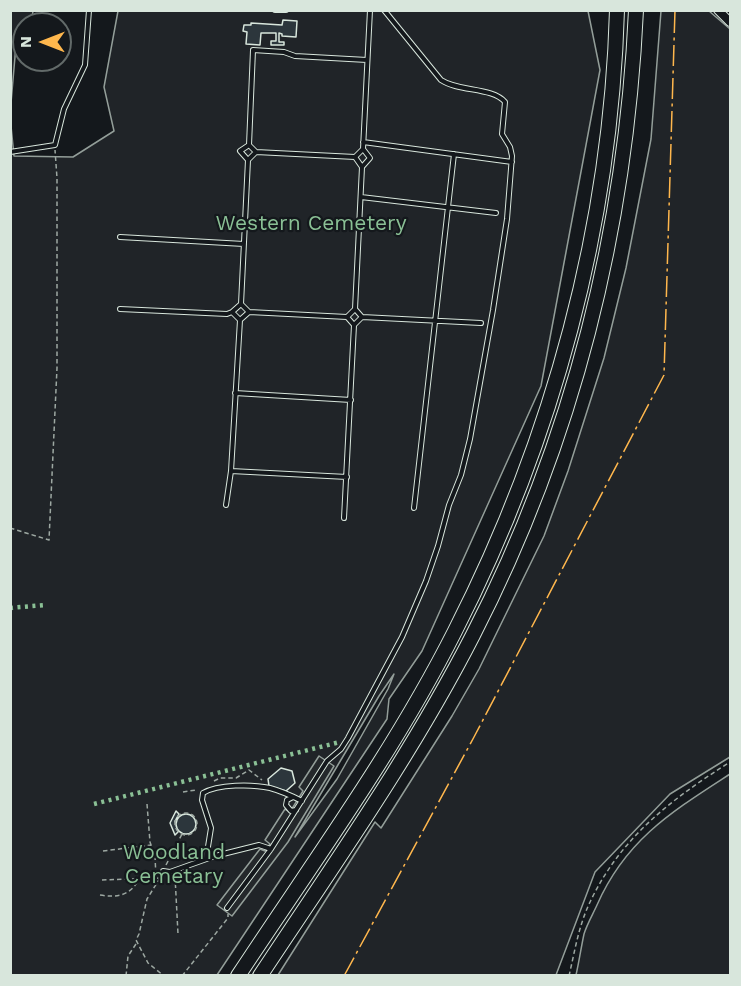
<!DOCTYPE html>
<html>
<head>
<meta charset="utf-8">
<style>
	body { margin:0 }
	#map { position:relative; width:741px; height:986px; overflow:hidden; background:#14181c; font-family:"Work Sans",sans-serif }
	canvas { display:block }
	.frame { position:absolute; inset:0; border:12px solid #d8e6dc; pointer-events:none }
	.north { position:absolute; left:12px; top:12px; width:60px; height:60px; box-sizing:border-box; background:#14181c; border:2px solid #626a69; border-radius:50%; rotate:270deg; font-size:16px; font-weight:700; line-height:24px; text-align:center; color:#d8e6dc }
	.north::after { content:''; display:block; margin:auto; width:21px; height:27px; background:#ffb74d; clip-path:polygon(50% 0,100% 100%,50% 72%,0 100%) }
</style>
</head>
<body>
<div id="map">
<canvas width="741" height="986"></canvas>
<div class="frame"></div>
<div class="north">N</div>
</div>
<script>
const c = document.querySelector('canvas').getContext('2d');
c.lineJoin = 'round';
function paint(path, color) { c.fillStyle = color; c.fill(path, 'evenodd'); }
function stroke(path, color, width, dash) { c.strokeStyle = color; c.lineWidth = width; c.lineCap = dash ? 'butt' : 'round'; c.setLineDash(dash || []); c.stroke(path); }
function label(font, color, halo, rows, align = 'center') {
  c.font = font + ' "Work Sans",sans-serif'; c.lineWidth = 4.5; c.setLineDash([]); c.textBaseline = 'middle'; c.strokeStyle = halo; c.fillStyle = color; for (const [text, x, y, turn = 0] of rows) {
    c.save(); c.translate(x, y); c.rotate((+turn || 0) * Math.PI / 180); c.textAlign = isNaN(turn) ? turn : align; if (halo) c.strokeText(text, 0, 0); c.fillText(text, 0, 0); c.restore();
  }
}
const green = new Path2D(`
	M11,10L33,11L31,24H24V36L16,45L11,103Z
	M118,11H588L600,70L541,386L422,651L389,699L387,719L217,975H11L10,116L14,156L73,157L114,131L104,87ZM394,674L388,689L337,779L295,837L379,696Z
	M661,11H709L730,29V757L670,794L595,872L556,975H278L375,822L381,828L452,716L479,669L544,536L568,471L604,358L626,268L651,139Z
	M730,774V975H576C579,962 581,948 584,934C587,924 593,914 597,905C626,839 673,811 730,774Z`);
paint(green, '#202428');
stroke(green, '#939e99', 1.5);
const parking = new Path2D(`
	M319,756L334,766L288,842L232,916L217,905L260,849L265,851L270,844L265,840L285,809L290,812L303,791L299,787Z`);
paint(parking, '#24282b');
stroke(parking, '#939e99', 1.5);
const building = new Path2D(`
	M283,20L297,21L296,37L282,36V34L279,33V42H284V45H271V41H276V33H261L260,45L246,44L247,32L243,31L244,25H251V23L282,25Z
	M281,768L292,771L295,783L286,791L269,786L268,779Z
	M176,811L179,814L175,821L178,832L175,835L170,823Z
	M176 824a10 10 0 1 1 20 0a10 10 0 1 1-20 0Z`);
paint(building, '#2c363c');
stroke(building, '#d8e6dc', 1.5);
const lane = new Path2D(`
	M275,10H286
	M363,142L512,162
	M249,145L253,50L284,52L295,56L367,60
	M10,152L55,145L64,109L85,65L89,10
	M256,152L248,160L240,151L249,145L256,152L355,157
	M362,167L370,158L363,149
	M361,197L496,213
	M120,237L244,244
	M120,309L227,314L232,312
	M249,312L347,317
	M362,317L481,323
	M240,320L249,312L241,304
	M354,325L362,317L355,309
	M235,393L351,400
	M231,471L347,477
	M226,505L231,471L240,320L232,312L241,304L248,160
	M414,508L454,154
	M344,518L354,325L347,317L355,309L362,167L355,157L363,149L370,10
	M293,797L287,800L286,805L291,811L296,810
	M206,859L211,828L202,800L203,793C218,784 252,784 270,788C281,791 292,796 302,801
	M163,871L170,872L215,856L259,845L271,849
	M227,908L271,849L327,761L341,749L348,738L402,637L426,581L438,546L449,505L461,475L470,439L493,310L507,219L512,156L510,147L502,134L505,102C492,87 459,92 441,80L384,10`);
const street = new Path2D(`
	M718,10L730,22`);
const highway = new Path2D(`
	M238,976C313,862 394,752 455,631C553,439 611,225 617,10
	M260,976C334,864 412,754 473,635C573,441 626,228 636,10`);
stroke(lane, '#d8e6dc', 6);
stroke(street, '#d8e6dc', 10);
stroke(highway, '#d8e6dc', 16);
stroke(new Path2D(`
	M10,528L49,540L57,368V178L55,150
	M214,781L220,778H236L249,770L262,780
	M183,792L196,790
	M147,804L150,842L155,856L156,878
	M175 824a11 11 0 1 1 22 0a11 11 0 1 1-22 0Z
	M103,851L151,845
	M166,865L182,834
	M175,876L178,934
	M160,878L147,899L139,934L136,940L148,963L164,976
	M102,880L160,878
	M100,895C118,898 131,895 139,879
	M126,976L128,956L136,944
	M182,976L228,918V914
	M569,976C575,950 579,924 591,900C622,836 672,799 730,762`), '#9da8a2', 1.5, [4.5, 3]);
stroke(lane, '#14181c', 4);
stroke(street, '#14181c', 8);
stroke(highway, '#14181c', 14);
stroke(new Path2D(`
	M10,608L45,605
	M94,804L340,742`), '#8ac095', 4.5, [3, 4.5]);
stroke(new Path2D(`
	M344,976L474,737L664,375L675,10`), '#ffb74d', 1.5, [21, 4.5, 3, 4.5]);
label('21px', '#8ac095', '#14181c', [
	["Western Cemetery",311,224],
	["Woodland",174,853],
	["Cemetary",174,877]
]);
</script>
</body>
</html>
